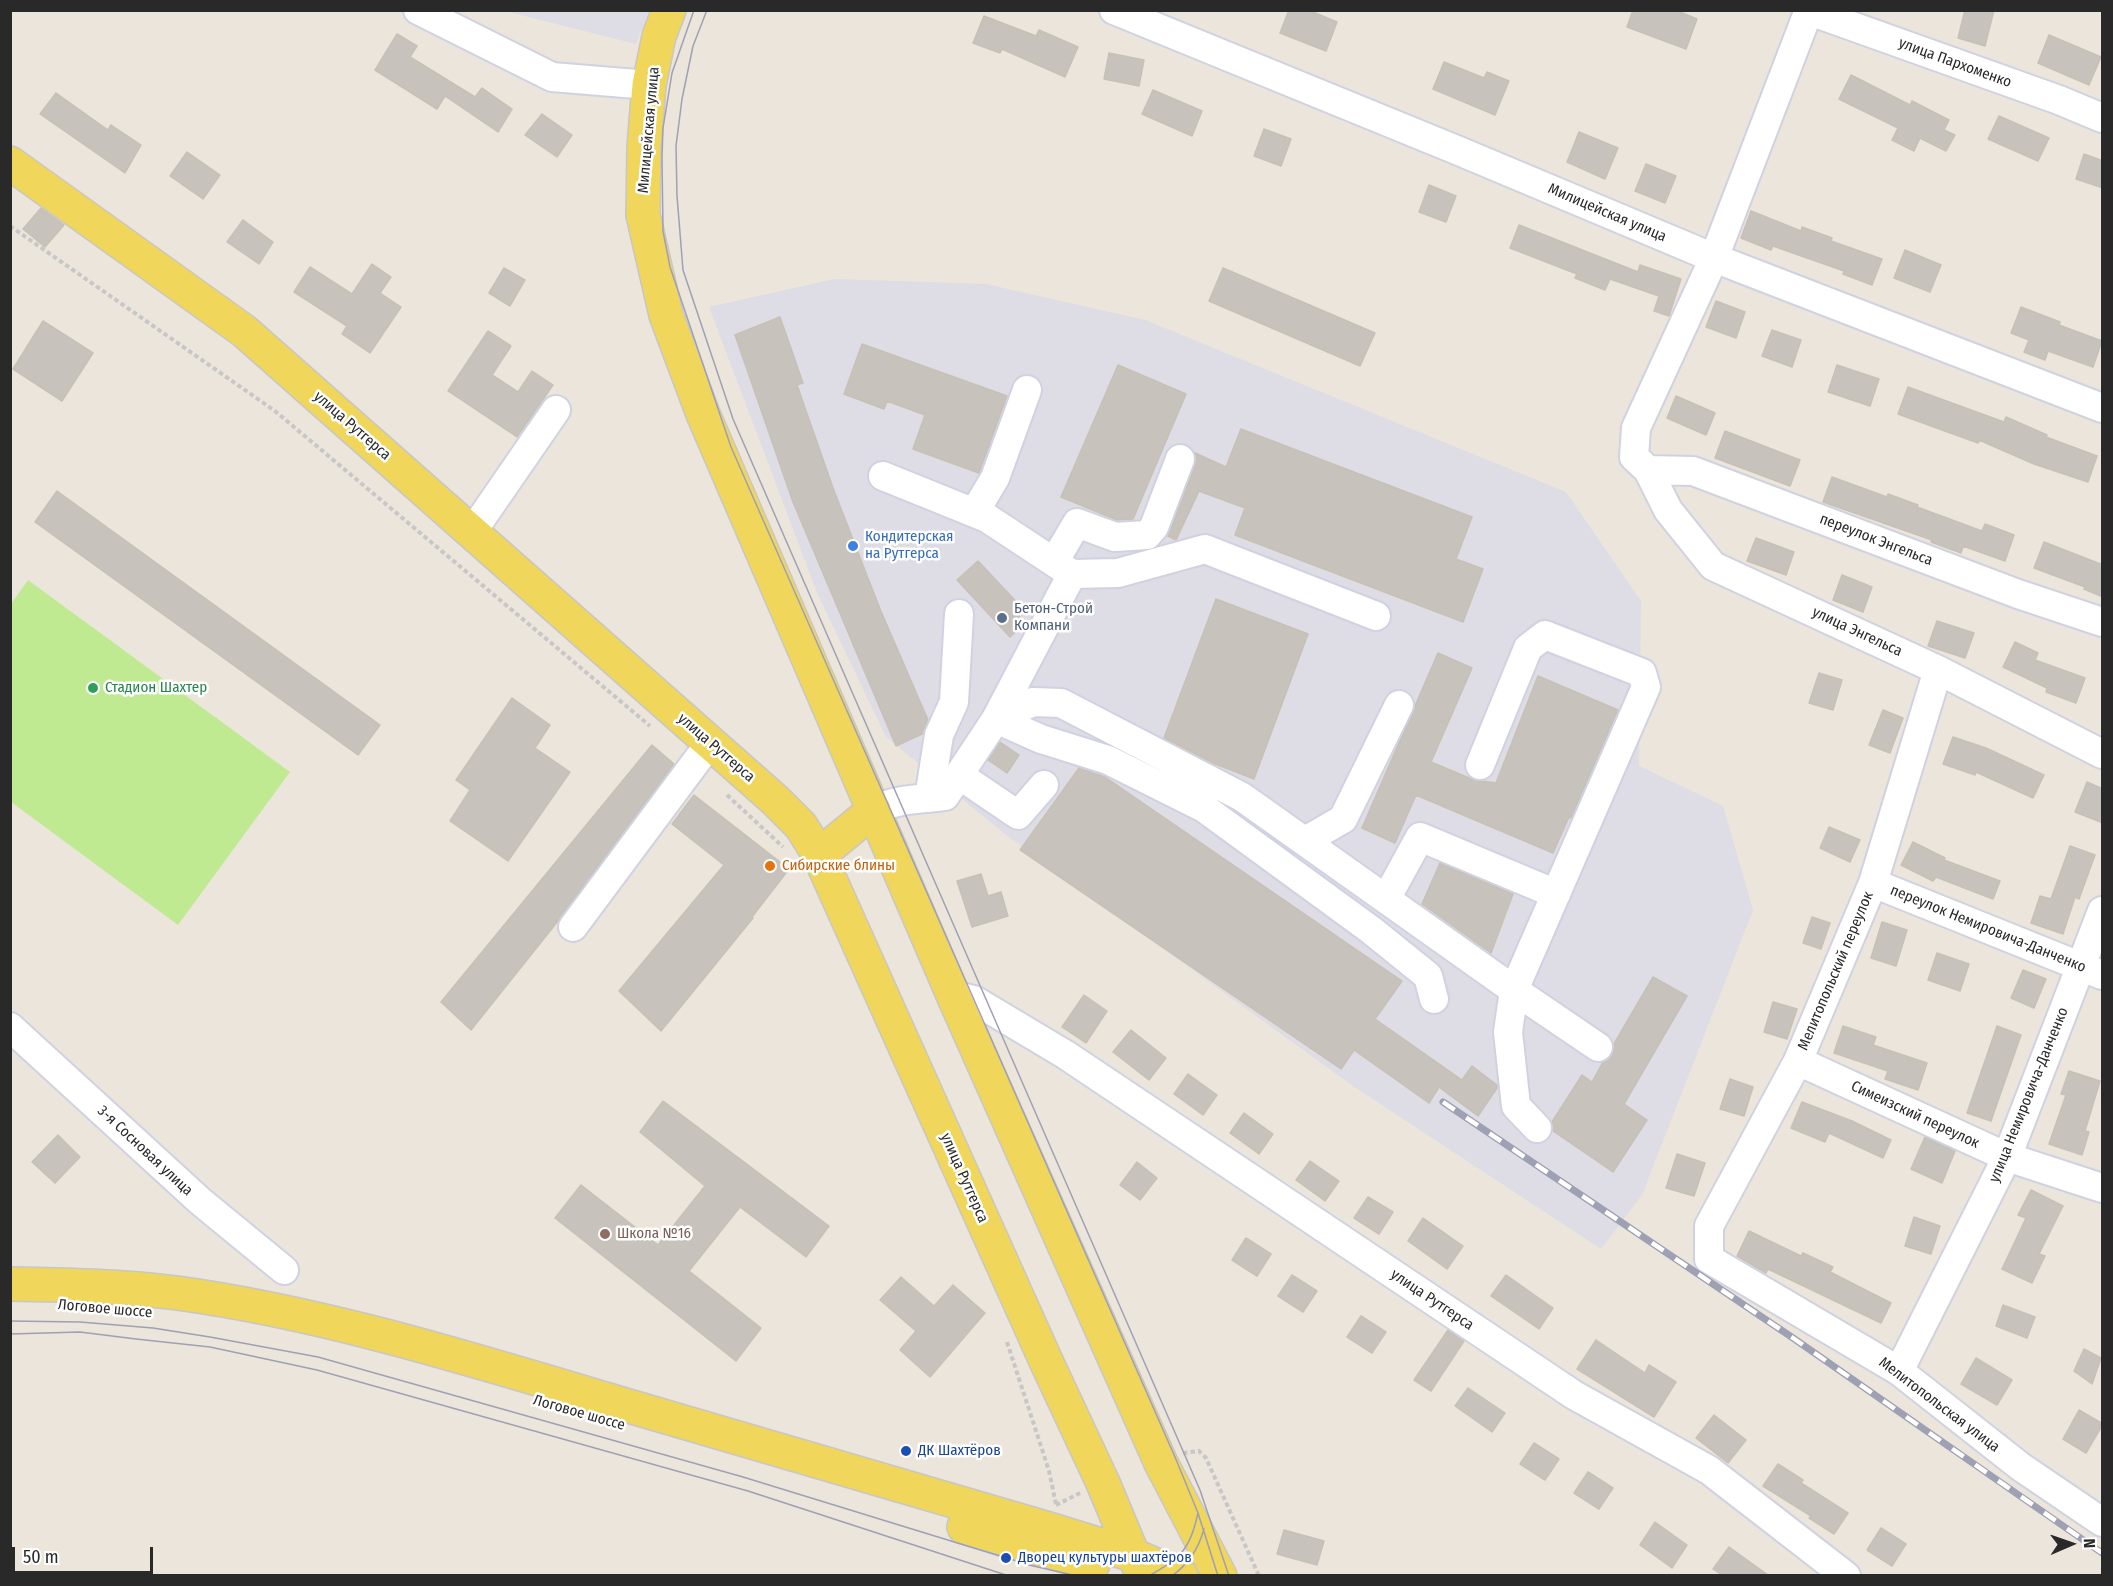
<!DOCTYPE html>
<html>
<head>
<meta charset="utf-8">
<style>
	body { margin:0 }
	#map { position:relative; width:2113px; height:1586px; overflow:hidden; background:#ece5db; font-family:"Fira Sans Condensed",sans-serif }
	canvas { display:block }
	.frame { position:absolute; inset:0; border:12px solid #292929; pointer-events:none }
	.north { position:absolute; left:2041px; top:1514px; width:60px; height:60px; -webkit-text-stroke:4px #fff; paint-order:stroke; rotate:88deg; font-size:16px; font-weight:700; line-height:24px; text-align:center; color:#292929 }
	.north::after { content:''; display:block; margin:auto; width:21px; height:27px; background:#292929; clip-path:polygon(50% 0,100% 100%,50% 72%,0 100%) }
	.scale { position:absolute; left:12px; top:1547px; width:141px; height:27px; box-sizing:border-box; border:3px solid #292929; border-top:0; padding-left:8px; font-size:18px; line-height:21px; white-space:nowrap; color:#292929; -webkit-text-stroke:4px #fff; paint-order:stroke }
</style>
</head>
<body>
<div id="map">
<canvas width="2113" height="1586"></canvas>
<div class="frame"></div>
<div class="north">N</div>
<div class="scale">50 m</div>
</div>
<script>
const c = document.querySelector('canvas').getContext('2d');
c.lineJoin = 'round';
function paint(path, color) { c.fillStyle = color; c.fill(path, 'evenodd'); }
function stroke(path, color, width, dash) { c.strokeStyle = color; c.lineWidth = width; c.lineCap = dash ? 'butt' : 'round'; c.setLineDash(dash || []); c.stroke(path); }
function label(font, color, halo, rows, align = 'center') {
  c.font = font + ' "Fira Sans Condensed",sans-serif'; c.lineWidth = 5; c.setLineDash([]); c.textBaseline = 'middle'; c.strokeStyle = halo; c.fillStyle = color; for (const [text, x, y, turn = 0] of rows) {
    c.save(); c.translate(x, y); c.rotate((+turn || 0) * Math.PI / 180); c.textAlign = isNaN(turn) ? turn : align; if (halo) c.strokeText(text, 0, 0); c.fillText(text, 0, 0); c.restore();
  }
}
paint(new Path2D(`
	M505,11H649L636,44Z
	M835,279L986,284L1145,320L1566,492L1641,601L1639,766L1723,806L1753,910L1642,1195L1601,1249L1353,1086L1005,834L886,737L818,595L709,307Z`), '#dedce4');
paint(new Path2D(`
	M28,580L290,772L178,925L11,802V604Z`), '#c0ea92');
const building = new Path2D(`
	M1289,10H1308L1337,22L1326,51L1280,33Z
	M1633,10H1675L1697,19L1686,49L1627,27Z
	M1965,10H1994L1985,46L1958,38Z
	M984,16L1036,36L1039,30L1078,47L1065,77L1002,49L1000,53L973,43Z
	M397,34L417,46L410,57L475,97L482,88L512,109L498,132L445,96L437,109L375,70Z
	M2049,35L2101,57L2089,85L2038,63Z
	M1109,53L1144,60L1139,86L1104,79Z
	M1444,62L1484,78L1487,72L1509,81L1495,115L1433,89Z
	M1851,75L1910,105L1912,101L1949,120L1944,130L1955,135L1946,151L1920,138L1914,151L1892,140L1898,128L1839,99Z
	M1153,90L1202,111L1192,136L1142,114Z
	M56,93L108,130L111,125L141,145L125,173L40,114Z
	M542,114L572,135L557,157L525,135Z
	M1999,116L2049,138L2038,161L1988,139Z
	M1264,129L1291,139L1281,166L1254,156Z
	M1579,132L1618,148L1605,179L1567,162Z
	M187,152L220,175L203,199L170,176Z
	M2084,154L2103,161V188L2076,179Z
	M1646,164L1676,176L1665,203L1635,191Z
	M1429,185L1456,196L1446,222L1419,212Z
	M41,208L64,225L45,247L23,229Z
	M1751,211L1801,231L1802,227L1832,238L1831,241L1882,259L1872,285L1843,274L1844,271L1773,246L1771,250L1741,238Z
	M243,220L273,242L259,264L227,242Z
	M1519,225L1638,272L1640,265L1681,279L1669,316L1654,311L1659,296L1610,279L1605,290L1575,278L1577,274L1510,248Z
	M1905,250L1941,265L1930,292L1894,278Z
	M372,264L391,277L380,293L401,307L370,353L342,334L347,326L294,292L310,267L352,294Z
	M504,268L525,280L510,306L489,293Z
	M1223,268L1375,333L1360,366L1209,301Z
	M1716,301L1745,312L1736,338L1706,327Z
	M2021,307L2060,322L2059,325L2102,341L2093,367L2048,351L2045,360L2024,352L2029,340L2011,333Z
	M780,317L803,383L797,385L833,488L880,609L928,720L922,734L896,746L793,502L735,335Z
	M43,321L93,353L62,401L13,369Z
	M1772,330L1801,340L1792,367L1762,356Z
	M488,331L511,346L492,375L518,392L532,371L553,385L517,437L448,391Z
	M862,344L1007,396L979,473L913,449L925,415L887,401L884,409L844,394Z
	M1118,365L1186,394L1133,519L1117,520L1061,497Z
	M1837,365L1879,379L1870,406L1828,392Z
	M1908,387L2004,422L2006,417L2047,435L2046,437L2097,456L2088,482L2034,464L1979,440L1978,443L1898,414Z
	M1676,396L1715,413L1706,435L1667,418Z
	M1241,429L1472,517L1456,559L1483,569L1463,622L1235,535L1245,508L1199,491L1176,540L1168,536L1195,465V453L1226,467Z
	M1725,431L1800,460L1790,486L1715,458Z
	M1832,477L1887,497L1888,494L1918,505L1917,507L1982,531L1985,524L2014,535L2005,561L1963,546L1961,553L1931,542L1932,540L1823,502Z
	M57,491L380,725L358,755L35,522Z
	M1756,538L1794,552L1786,575L1747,561Z
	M2044,542L2103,565V597L2084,589L2085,587L2034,568Z
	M978,561L1024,610L1018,615L1025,623L1010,637L957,580Z
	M1842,575L1872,587L1863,612L1833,600Z
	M1216,599L1308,634L1254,779L1213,763L1164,738Z
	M1937,621L1974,633L1965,658L1928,646Z
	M2015,642L2038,653L2035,660L2085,678L2076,703L2046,692L2047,688L2003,667Z
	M1438,653L1472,668L1431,762L1474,780L1496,783L1538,676L1618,710L1571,818L1569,817L1553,853L1416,795L1395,843L1362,828Z
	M1819,673L1842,680L1833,710L1809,703Z
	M512,698L550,725L535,748L570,772L508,861L450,821L470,790L456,780Z
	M1883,710L1903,718L1890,753L1869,745Z
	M1953,737L1986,748L2044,775L2033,798L1976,772L1975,775L1943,764Z
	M1000,742L1019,755L1007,773L988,760Z
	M652,745L674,764L558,921L471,1030L441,1002Z
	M1079,768L1105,777L1402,981L1375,1019L1462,1080L1472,1066L1497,1085V1088L1478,1116L1439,1087L1429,1103L1354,1050L1341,1069L1020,850Z
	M2087,782L2103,789V823L2075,812Z
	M694,795L789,869L752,917L753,918L661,1031L619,991L724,865L672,824Z
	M1829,827L1860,840L1850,862L1820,848Z
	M1913,842L1945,858L1944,860L2000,881L1993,899L1936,877L1933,881L1901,865Z
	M2070,846L2095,855L2079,899L2075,897L2063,934L2031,923L2040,896L2051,899Z
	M1440,863L1513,894L1491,953L1422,904Z
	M981,874L988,896L1001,892L1008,916L972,927L957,881Z
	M1812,917L1830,923L1821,949L1803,943Z
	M1882,922L1907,930L1896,966L1871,958Z
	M1937,953L1969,964L1960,991L1928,980Z
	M2023,970L2046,979L2034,1008L2011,998Z
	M1653,977L1687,996L1624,1104L1647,1120L1613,1172L1553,1131L1552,1122L1582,1075L1592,1082L1603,1062L1611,1057L1614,1049V1044Z
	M1084,995L1107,1011L1086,1043L1062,1027Z
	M1773,1002L1797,1009L1787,1039L1764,1032Z
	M1843,1026L1876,1037L1873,1045L1927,1063L1918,1090L1885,1079L1888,1071L1834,1053Z
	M1997,1026L2021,1035L1991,1121L1967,1113Z
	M1131,1030L1166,1058L1149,1080L1113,1052Z
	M2069,1071L2100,1081L2085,1131L2089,1132L2082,1155L2049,1144L2066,1095L2061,1094Z
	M1188,1074L1217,1095L1203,1115L1174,1094Z
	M1730,1079L1753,1087L1744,1116L1720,1109Z
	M663,1101L829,1226L806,1257L740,1207L689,1271L761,1328L736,1361L555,1218L581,1185L658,1245L705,1186L640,1132Z
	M1802,1102L1852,1121L1891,1140L1883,1158L1829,1133L1825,1142L1791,1128Z
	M1244,1113L1273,1134L1259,1154L1230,1133Z
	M58,1135L80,1157L55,1183L32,1162Z
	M1925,1137L1955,1151L1942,1183L1911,1169Z
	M1677,1154L1705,1163L1694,1196L1666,1188Z
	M1310,1161L1339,1181L1325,1201L1296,1180Z
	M1137,1162L1157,1178L1140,1200L1120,1185Z
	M2031,1190L2063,1206L2039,1254L2045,1256L2032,1283L2002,1269L2026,1218L2018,1215Z
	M1368,1197L1393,1212L1379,1234L1354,1218Z
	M1914,1217L1940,1226L1931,1254L1905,1246Z
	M1423,1218L1463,1246L1447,1269L1408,1241Z
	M1749,1231L1801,1256L1803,1253L1833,1267L1830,1272L1891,1303L1881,1323L1768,1269L1766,1273L1737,1256Z
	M1246,1238L1271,1254L1257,1276L1232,1260Z
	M1292,1275L1317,1291L1303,1312L1278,1296Z
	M1506,1275L1553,1308L1539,1329L1491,1296Z
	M901,1277L934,1306L953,1285L985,1313L930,1377L900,1350L916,1331L880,1300Z
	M2003,1305L2035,1317L2027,1338L1996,1326Z
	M1361,1316L1386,1332L1372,1353L1347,1337Z
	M1448,1330L1464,1341L1431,1391L1414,1380Z
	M1596,1340L1645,1373L1649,1365L1676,1382L1654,1417L1577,1369Z
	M2084,1349L2101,1358L2092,1384L2074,1371Z
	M1976,1358L2012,1380L1997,1405L1961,1384Z
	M1468,1388L1505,1413L1492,1432L1455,1406Z
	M2079,1410L2103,1424L2086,1453L2063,1439Z
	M1714,1415L1746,1440L1728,1463L1696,1438Z
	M1534,1443L1559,1459L1545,1480L1520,1464Z
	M1778,1464L1803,1480L1801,1483L1848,1513L1834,1534L1809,1518L1811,1516L1763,1486Z
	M1588,1472L1613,1488L1599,1509L1574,1493Z
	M1655,1522L1687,1545L1672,1568L1640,1545Z
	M1881,1528L1906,1544L1892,1566L1867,1550Z
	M1284,1530L1324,1541L1317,1565L1277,1554Z
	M1729,1547L1768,1575H1722L1713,1569Z`);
paint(building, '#c7c2bb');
stroke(building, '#c7c1b5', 1.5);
const minor = new Path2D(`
	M418,10L552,77L649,85
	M1114,10L1459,151L1714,258L2102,408
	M1807,10L2059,100L2102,118
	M1809,10L1714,258L1636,428L1634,457L1648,470L1668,510L1713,566L1938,670L2102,754
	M1648,470L1693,471L2018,594L2102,622
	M883,476L987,518L1072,574
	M974,513L995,478L1027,390
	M472,532L556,410
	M1054,562L1077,523L1115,537L1147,535L1154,527L1180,459
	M1938,670L1873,883L1798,1061L1709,1226V1259L1899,1371L2021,1467L2102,1522
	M996,719L1033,702L1061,703L1242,797L1514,990L1598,1047
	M996,719L1041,739L1108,760L1204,808L1371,930L1428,976L1434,999
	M1480,765L1528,648L1545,635L1642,673L1646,687L1514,990L1508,1032L1516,1106L1537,1128
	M959,775L1018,815L1044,785
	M929,798L939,735L954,702L959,614
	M874,810C896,799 920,799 945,796L996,719L1072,574L1118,573L1205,549L1376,616
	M1305,841L1343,819L1399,705
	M1873,883L2102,975
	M1386,899L1420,837L1556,894
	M573,927L710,743
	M953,995L974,1000L1066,1055L1574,1395L1709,1470L1846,1576
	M10,1027L200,1201L284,1270
	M1798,1061L2007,1157L2102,1188
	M1899,1371L2007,1157L2102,911`);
const major = new Path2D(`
	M669,10L659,36L649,85L644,147L643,215L666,315L703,414L953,995L1161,1463L1220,1576
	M10,163L244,331L775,800L801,826L819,855L1046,1361L1103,1483L1133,1555L1144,1576
	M819,855L874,810
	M10,1284C66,1285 122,1286 177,1293C324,1313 473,1360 615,1402C760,1444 904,1487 1049,1529L1133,1555L1181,1576
	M964,1527L1093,1564`);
stroke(minor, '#d0d2e2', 32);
stroke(major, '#c7c7c7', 36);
stroke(new Path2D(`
	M10,226L275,411L650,726
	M727,795L783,847
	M1007,1342L1049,1471L1056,1504
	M1183,1453L1199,1451L1206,1458L1259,1576
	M1056,1505L1082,1492`), '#c7c7c7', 4, [4.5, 3]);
stroke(minor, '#fff', 28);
stroke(major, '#f0d65b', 33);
stroke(new Path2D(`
	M694,10L672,73L663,128L662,156L663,231L670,267L731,447L1175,1457L1198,1513L1218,1576
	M707,10L693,46L682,99L676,146L677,196L683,270L733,419L1200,1490L1229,1576
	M10,1321L80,1322L153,1328L210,1337L318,1357L743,1477L1029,1565L1077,1576
	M10,1334L80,1332L136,1339L210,1347L317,1370L748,1491L1009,1576
	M1149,1576C1181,1557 1190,1550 1198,1513
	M1172,1576C1189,1563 1198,1550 1204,1529`), '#9ea0b4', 1.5);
const rail = new Path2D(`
	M1443,1102L1793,1338L2102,1553`);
stroke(rail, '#9ea0b4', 7);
stroke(rail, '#fff', 4.5, [14]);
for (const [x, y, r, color] of [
	[853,546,6,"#3f7fe0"],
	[1002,618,6,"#5c6f8a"],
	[93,688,6,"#2e9e5b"],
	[770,866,6,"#e8710a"],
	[605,1234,6,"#8d6e63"],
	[906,1451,6,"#1a4fb4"],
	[1006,1558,6,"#1a4fb4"]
]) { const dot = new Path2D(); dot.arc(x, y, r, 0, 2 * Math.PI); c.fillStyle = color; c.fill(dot); stroke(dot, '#fff', 2); }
label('15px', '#292929', '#fff', [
	["улица Пархоменко",1955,63,20],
	["Милицейская улица",649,130,-85],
	["Милицейская улица",1607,213,23],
	["улица Рутгерса",352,426,41],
	["переулок Энгельса",1876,540,21],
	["улица Энгельса",1857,632,25],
	["улица Рутгерса",716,748,41],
	["переулок Немировича-Данченко",1988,929,22],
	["Мелитопольский переулок",1836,971,-67],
	["улица Немировича-Данченко",2029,1095,-68],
	["Симеизский переулок",1915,1115,25],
	["3-я Сосновая улица",145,1151,43],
	["улица Рутгерса",964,1178,66],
	["улица Рутгерса",1432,1300,34],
	["Логовое шоссе",105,1309,5],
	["Мелитопольская улица",1939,1405,37],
	["Логовое шоссе",579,1413,16]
]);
label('15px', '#366cbe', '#fff', [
	["Кондитерская",865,537],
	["на Рутгерса",865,554]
], 'left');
label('15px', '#4e5e75', '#fff', [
	["Бетон-Строй",1014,609],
	["Компани",1014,626]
], 'left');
label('15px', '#27864d', '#fff', [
	["Стадион Шахтер",105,688]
], 'left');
label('15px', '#c56008', '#fff', [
	["Сибирские блины",782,866]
], 'left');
label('15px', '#785e54', '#fff', [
	["Школа №16",617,1234]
], 'left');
label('15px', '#164399', '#fff', [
	["ДК Шахтёров",918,1451],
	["Дворец культуры шахтёров",1018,1558]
], 'left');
</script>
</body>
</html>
